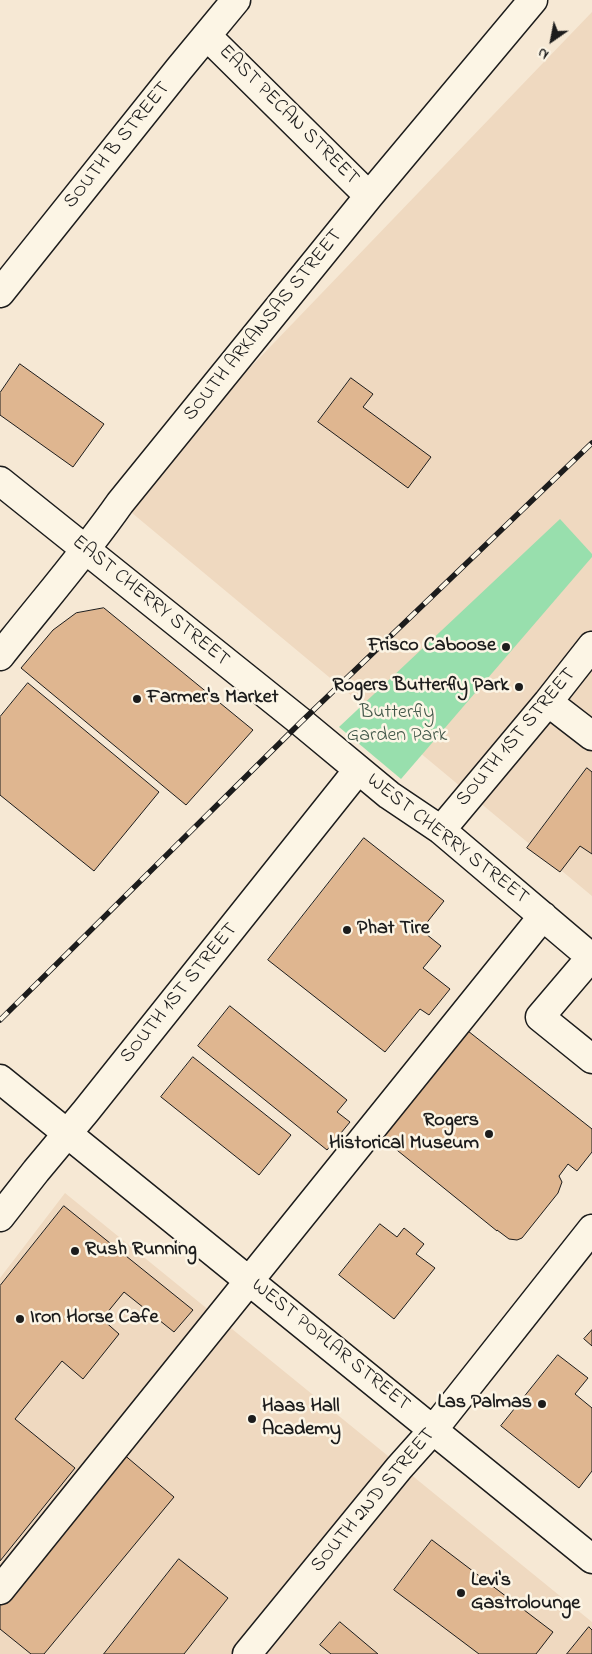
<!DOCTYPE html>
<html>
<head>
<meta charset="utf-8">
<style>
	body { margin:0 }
	#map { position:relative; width:592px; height:1654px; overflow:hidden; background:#f6e8d4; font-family:"Indie Flower",sans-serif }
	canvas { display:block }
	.north { position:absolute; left:527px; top:15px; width:50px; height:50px; -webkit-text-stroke:4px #fcf5e5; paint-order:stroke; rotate:213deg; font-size:14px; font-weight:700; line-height:20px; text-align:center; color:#1c1c1c }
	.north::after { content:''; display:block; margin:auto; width:18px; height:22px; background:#1c1c1c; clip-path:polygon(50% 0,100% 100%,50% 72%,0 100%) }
</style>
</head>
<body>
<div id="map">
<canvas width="592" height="1654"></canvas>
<div class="north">N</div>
</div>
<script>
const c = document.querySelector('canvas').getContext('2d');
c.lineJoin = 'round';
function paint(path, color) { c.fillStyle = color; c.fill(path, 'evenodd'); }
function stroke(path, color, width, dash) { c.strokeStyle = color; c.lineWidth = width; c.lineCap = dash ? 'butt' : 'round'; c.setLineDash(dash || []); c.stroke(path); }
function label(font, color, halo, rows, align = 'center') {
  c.font = font + ' "Indie Flower",sans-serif'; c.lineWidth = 5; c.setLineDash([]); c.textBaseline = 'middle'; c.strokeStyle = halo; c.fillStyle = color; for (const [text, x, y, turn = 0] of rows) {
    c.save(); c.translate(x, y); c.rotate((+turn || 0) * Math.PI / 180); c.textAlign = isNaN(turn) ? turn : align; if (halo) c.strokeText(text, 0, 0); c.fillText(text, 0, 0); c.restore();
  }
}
paint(new Path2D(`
	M592,12V896L120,503Z
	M65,1193L592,1622V1654H0V1278Z`), '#efd9c0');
paint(new Path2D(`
	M560,519L592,554V557L401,779L339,727Z`), '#98dfad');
const building = new Path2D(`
	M20,364L104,424L73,467L0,415V393Z
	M351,378L373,394L363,407L431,457L408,488L318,422Z
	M104,608L253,730L186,805L21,668L53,630L76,613Z
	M28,683L159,792L94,871L0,795V717Z
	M587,768L592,772V854L580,846L560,872L527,848Z
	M364,838L444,901L421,930L441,946L423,968L450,989L429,1015L420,1009L385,1052L268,960Z
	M230,1006L347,1100L337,1112L350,1122L327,1150L198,1046Z
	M468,1031L592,1129V1152L577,1171L568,1164L559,1176L562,1182L558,1193L522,1238L517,1240L509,1239L497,1230V1231L382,1138Z
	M193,1057L291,1135L259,1175L161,1097Z
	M64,1206L193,1310L174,1332L124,1292L102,1319L119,1334L83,1379L62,1361L15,1419L75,1468L0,1561V1286Z
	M380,1224L397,1237L404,1228L424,1244L416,1254L435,1268L394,1319L339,1275Z
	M592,1330V1346L584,1339Z
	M558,1355L588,1378L575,1394L592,1408V1471L579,1488L501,1426Z
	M122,1453L174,1497L44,1654H31L0,1629V1600Z
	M432,1540L553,1632L536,1654H479L394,1590Z
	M179,1559L228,1598L184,1654H104Z
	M340,1622L378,1654H331L320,1645Z
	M589,1627L592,1630V1654H567Z`);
paint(building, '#dfb690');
stroke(building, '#1c1c1c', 1);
const minor = new Path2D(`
	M207,36L369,196
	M0,293L179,69L236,0
	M0,481L301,722L389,795L441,830L592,958
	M0,656C40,605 83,556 120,503L369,196L533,0
	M548,702L592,736
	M441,830L548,702L592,646
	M591,957L540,1017L592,1059
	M0,1079L592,1559
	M0,1217L36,1171L86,1111L358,770
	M0,1590L543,916
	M247,1654L399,1468L433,1430L592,1229`);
stroke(minor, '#1c1c1c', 31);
stroke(minor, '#fcf5e5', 28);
const rail = new Path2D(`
	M0,1020L301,722L592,443`);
stroke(rail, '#1c1c1c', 5.5);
stroke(rail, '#fcf5e5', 4, [11]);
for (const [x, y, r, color] of [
	[506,647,5,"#1c1c1c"],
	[519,687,5,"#1c1c1c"],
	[137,699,5,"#1c1c1c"],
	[347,930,5,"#1c1c1c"],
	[489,1134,5,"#1c1c1c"],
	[75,1251,5,"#1c1c1c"],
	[20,1319,5,"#1c1c1c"],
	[542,1404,5,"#1c1c1c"],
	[252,1419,5,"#1c1c1c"],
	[461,1593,5,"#1c1c1c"]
]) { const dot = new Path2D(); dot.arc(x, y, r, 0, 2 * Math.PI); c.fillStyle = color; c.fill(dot); stroke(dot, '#fcf5e5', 2); }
label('20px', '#1c1c1c', '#fcf5e5', [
	["EAST PECAN STREET",288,116,45],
	["SOUTH B STREET",118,146,-51],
	["SOUTH ARKANSAS STREET",264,326,-51],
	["EAST CHERRY STREET",150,602,39],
	["SOUTH 1ST STREET",517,738,-50],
	["WEST CHERRY STREET",447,840,38],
	["SOUTH 1ST STREET",180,994,-51],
	["WEST POPLAR STREET",330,1346,39],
	["SOUTH 2ND STREET",374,1501,-50]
]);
label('bold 20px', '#1c1c1c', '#fcf5e5', [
	["Frisco Caboose",496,647,"right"],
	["Rogers Butterfly Park",509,687,"right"],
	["Farmer's Market",147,699],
	["Phat Tire",357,930],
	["Rogers",479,1122,"right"],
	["Historical Museum",479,1145,"right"],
	["Rush Running",85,1251],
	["Iron Horse Cafe",30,1319],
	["Las Palmas",532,1404,"right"],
	["Haas Hall",262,1408],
	["Academy",262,1431],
	["Levi's",471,1582],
	["Gastrolounge",471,1605]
], 'left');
label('20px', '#415648', '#fcf5e5', [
	["Butterfly",397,714],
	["Garden Park",397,737]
]);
</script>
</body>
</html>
